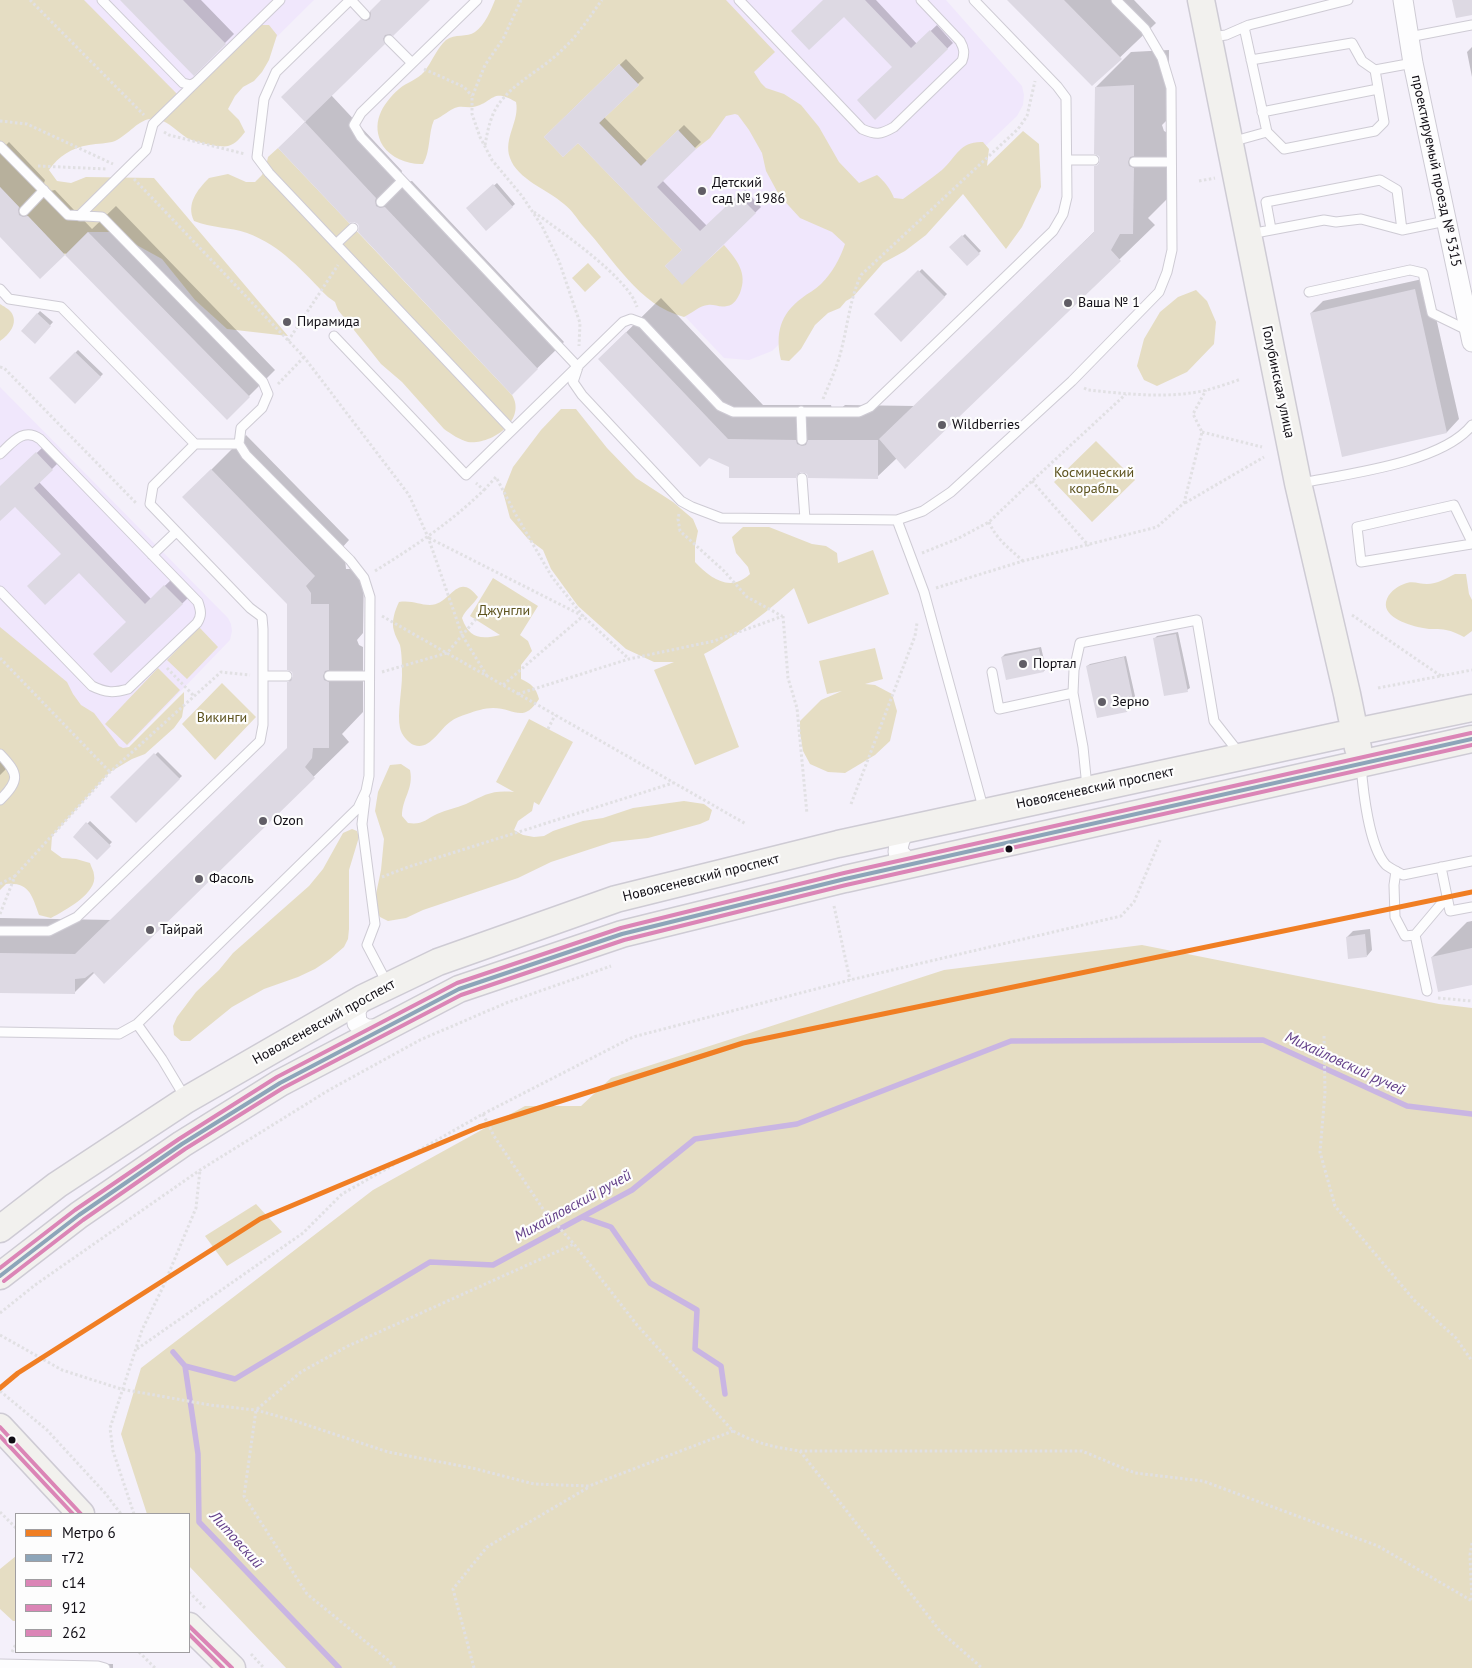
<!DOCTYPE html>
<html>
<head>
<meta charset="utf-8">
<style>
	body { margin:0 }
	#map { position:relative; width:1472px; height:1668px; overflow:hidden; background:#f4f0fa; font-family:"PT Sans",sans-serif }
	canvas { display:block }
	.legend { position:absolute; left:15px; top:1513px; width:175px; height:140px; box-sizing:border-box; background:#fdfdfd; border:1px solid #9f9da0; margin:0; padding:6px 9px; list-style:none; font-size:15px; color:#110e15 }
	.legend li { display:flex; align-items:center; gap:10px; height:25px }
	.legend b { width:25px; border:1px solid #9f9da0 }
</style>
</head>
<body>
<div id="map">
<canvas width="1472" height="1668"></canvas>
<ul class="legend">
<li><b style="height:6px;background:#f07e23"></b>Метро 6</li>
<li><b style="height:6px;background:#8da5b9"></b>т72</li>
<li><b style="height:6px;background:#db85b6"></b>с14</li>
<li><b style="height:6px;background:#db85b6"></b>912</li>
<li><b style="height:6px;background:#db85b6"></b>262</li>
</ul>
</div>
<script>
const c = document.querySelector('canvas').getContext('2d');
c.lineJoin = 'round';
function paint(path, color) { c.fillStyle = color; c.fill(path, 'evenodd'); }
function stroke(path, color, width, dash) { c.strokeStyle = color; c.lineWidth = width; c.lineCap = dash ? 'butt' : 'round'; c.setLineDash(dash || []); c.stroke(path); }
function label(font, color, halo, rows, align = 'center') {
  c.font = font + ' "PT Sans",sans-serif'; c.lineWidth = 4.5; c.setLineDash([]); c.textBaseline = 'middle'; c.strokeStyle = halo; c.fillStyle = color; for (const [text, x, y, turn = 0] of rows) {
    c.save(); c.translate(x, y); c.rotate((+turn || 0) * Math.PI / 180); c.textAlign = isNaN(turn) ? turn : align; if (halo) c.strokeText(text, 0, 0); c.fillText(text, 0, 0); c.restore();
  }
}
paint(new Path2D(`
	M60,0H314L186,127Z
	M644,0L885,242L772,351L749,360L724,358L519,140Z
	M665,0H946L1022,86L1024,95L1023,105L1017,116L890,237Z
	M0,387L228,618L231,624L232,631L230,640L124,750L0,649Z`), '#f0e7fc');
paint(new Path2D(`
	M0,0H84L183,100L258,25H269L277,35L269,60L262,72L254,81L243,87L235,96L228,109L239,120L245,132C240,138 236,144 228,146C220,148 194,142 187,138C178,132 169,122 158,119C141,115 130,134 115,141C107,144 98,143 89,145C71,148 59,156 49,170L57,181L71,183L86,177L154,178L288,336L227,329L195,300L162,259L113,232H88L65,255L0,187Z
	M495,0H726L775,52L754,72L761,83L766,88L784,94L801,105L819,127L839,162L859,183L877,175C885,182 890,188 894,198L903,199C916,189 930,180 942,170C957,156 960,141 983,142L989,149L987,166L1023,131L1039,144L1041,187L1022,227L1006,249L963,194L926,235L905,251L883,263L853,297L846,301L840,308L828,313L815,325L801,349L789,361L781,360C775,334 780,314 802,298C808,293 815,290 821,284C832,273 840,259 845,244L832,232L800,218L779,195L766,171L762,153L749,130L738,115L735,114L726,116L710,138L696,149L678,130L641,166L599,123L639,85L619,64L544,137L563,157L578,143L682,250L665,266L682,284L724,245C737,260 748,273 740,293C737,299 734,305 727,306C720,308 714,304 708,305C700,305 691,314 684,317C638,305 614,259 584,227C577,219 572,210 564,204C548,190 517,179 510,158C503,138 520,121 516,102C491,87 494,103 473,107C468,108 463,106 458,107C449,109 443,117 434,120C428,134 431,150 423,164C409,165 391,158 383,146C370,124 382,104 399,89C407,82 417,80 424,72C432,62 437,48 446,40C455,33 467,38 475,32C485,25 491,10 495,0Z
	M278,148L512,395C527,420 492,445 468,442C460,440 451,434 444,429L402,382L381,364L338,310L335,302L328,297C302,271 282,246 247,233C230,227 211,228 194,221C186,204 197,190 209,178L228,174L246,182H255L262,175L266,166L268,157Z
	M588,263L601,277L585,292L572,278Z
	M1196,290L1207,301L1216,322L1214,344L1187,372L1157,386L1144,380L1137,366L1144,339L1160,312L1178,297Z
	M0,304C3,306 9,309 11,312C19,323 9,335 0,341Z
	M561,409H576L607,448L636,478L673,502L693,519L698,531L695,546V562C710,578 730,593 750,574L748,567L736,553L732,537L743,527H769L812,544L826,546L837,553L838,563L873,550L889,594L808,624L794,588C775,605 755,621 733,636C723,642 714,649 704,654L739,747L695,765L654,670L674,662H654L626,649L578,606L551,569L543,550L528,539L510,518L503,492L513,467L541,430Z
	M1096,441L1135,480L1092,522L1054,482Z
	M1455,574H1466L1469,594L1472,600V631L1464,637C1458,634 1452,631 1446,630C1439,628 1431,630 1423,628C1411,626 1383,618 1386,602C1388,593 1396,587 1404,584C1412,580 1419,584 1427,584C1437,584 1447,578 1455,574Z
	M493,578L538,606L520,635L528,641L532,651L521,665V679C531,684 536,687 539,699C523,724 514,708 493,708C485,708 475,711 467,714C461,716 455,718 450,722C439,730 429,751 414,745C408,743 401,734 400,728C397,714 402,691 402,675C402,666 402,654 400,645C398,640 395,636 394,631C391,622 395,610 399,602C412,600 419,605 430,605C451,605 457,570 478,597C473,605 466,609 462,618C469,638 480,640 500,635L470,616Z
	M0,627L67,682L73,694L81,705L94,713L119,746L123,748L129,747L184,692V705L182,717L174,728L145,754L132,759L110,772L52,836L51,850L62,858L76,859L90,863C91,867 94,871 94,875C98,893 64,911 51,918L39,915C32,895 29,882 6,884L0,890Z
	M199,627L218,647L187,679L167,660Z
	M875,648L883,679L865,684L875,685L892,694L897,711L890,741L875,755L845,773L828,772L810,764L803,751L800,733V721L821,700L842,691L827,694L819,661Z
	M158,668L180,690L127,745L105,724Z
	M222,683L256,717L215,760L182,724Z
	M529,719L573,742L539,805L534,802L532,811L518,821L514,830L523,835L534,837L544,836L553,831L583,821L603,818L633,808L684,801L704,804L712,810L709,820L700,824L648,838L612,842L551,862L518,878L423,910L406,918L388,921L380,917L375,909V899L381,870L384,839L375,811L378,792L390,765L401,764L410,770C414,789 402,798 402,816L408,823C422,825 425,820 437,814C446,810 456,808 466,804C485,795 491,790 514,792L496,782Z
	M352,829L357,831L359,837L349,870V929L348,939L344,947L330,959L315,969L298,977L264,989L232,1007L190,1041H181L174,1035L173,1026L177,1017L196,992L219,970L233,953L309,886L323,869L343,833Z
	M1142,945L1439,1004L1472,1008V1668H286L189,1566V1514H147L121,1434L141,1368L373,1190L525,1106H581L611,1078L944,970Z
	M256,1204L282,1232L227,1266L205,1236Z
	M16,1556V1621H13L0,1609V1569Z`), '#e5ddc3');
paint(new Path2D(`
	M122,0H201L234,34L194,74Z
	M382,0H428L331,95L402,171L401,174L407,182L412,181L564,342L512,393L360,227L359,223L280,148L306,121L283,97Z
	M825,0H876L917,44L937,25L953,43L875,118L893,67L844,15Z
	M1009,0H1134L1156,23L1092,84Z
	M1472,47V77L1467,52Z
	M1169,50L1168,119L1162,125L1164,131L1168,133V198L1148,218L1155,225L905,467L897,458L877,477L808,473L802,470L795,477L730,466L599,359L661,298L763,405H831L832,409L838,411L845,405L915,406L1095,231L1096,167L1102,161L1096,87L1131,52Z
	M626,59L644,78L604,117L647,161L684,125L701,142L662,180L707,226L745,190L761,207L683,283V250L578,141L545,137Z
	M9,142L45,180L44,183L45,189L50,191L55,190L92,229L116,206L275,370L227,418L65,253L40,277L0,235V151Z
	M497,183L515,204L486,229L468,208Z
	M965,234L981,251L967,264L951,247Z
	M922,269L947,294L901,340L876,314Z
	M1427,278L1459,419L1447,432L1343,455L1311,313L1323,301Z
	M40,311L53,322L35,342L22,331Z
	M78,350L103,374L75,402L51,378Z
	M246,435L349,540L340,550L345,558L346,569H364L363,633L357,640L359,645L363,647V712L342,734L349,742L104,982L95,972L74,993L0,992V918L112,920L288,748V683L294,676L288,603L184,497Z
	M43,447L58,463L39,482L151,599L171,580L188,598L111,672L127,622L15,505L0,519V488Z
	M1178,632L1190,688L1187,690L1154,639L1157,636Z
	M1041,647L1046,669L1044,671L1002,657L1005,654Z
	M1126,656L1135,696L1129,708L1087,666L1090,664Z
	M158,752L182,776L136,821L112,797Z
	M0,760L7,768L0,775Z
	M90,821L112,842L97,858L74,837Z
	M1472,921V984L1432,957L1467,922Z
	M1370,929L1372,950L1367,956L1347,937L1353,931Z
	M0,1662L113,1664V1668H0Z`), '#0003');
stroke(new Path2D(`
	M582,1217L611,1227L650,1283L697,1310L695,1349L721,1366L725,1394
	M173,1352L185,1366
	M185,1366L235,1379L430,1262L493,1265L632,1190L695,1139L797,1124L1011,1041L1263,1040L1407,1106L1472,1114
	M185,1366L198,1454L199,1522L339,1668`), '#c9b5e3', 5.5);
paint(new Path2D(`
	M120,0H183L226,44L194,76Z
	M381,0H430L393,36L390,34L385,35L383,39L385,44L305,122L281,97L361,19L366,21L370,19L371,14L370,11Z
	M823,0H865L911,48L930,30L948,49L875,120L857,100L892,67L844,17L809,50L791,31Z
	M1007,0H1064L1122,59L1092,86Z
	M1452,0H1472V15L1456,18Z
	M619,64L639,85L599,123L641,166L678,130L696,149L657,187L700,231L738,195L756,213L682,285L665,266L682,250L578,143L563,157L544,137Z
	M1134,85V156L1130,157L1128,162L1129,166L1134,168L1133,234H1120L1111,250L1121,261L905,469L879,439L1094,232V166L1098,165L1100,160L1099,156L1094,154L1095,87Z
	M305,122L376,198L375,201L376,206L380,208L385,207L538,369L512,395L358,232L359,227L358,224L354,222L349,223L278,148Z
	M493,184L513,207L486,231L466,208Z
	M0,187L19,207L18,210L19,215L23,217L28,216L65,255L40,279L0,237Z
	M88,232L250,397L227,420L65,255Z
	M962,235L980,254L967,266L949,247Z
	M918,270L945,297L901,342L874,314Z
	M1415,289L1447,433L1342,457L1310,313Z
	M37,313L51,326L35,344L21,331Z
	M626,332L728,439L796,440L797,444L802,446L806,445L808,440H878V479L808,478L807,474L802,472L798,473L796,478H729V467L709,458L700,467L598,359Z
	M75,352L101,377L75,404L49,378Z
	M36,452L53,470L34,488L145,604L164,585L183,604L111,673L93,654L126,622L79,573L45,605L27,586L61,554L15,507L0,521V486Z
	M211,469L315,576L306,586L311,593V604H329V670L325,671L323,676L324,680L329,682V748H313L312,758L305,767L315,778L104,984L93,972L85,978L75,979V994L0,993V953L75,954L287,748V682L291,681L293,676L292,672L287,670V604L182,497Z
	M1176,634L1188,692L1164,696L1153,638Z
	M1039,649L1044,672L1006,680L1001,657Z
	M1124,657L1133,700L1127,712L1097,718L1086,666Z
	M154,753L180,779L136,823L110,797Z
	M86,822L111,846L97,860L73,837Z
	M1365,934L1367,957L1348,959L1346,937Z
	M1472,948V985L1438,992L1431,957Z`), '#ddd9e3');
const lane = new Path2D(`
	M102,0L183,83L191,85L196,82
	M350,0L276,72L264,99L257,157L269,173L512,430
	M351,0L365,15
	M477,0L361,113L354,125L361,137L578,367
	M739,0L862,129C876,135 880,135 894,127L962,61C965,53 964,48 960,41L921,0
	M1212,37L1226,35L1249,25L1348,0
	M1409,37L1472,25
	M389,40L412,63
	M1251,60L1352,43L1362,61L1375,70L1413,63
	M1262,112L1378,89
	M1267,132L1284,149L1375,131L1384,122L1375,70
	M1231,142L1267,132L1244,27
	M0,146L68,215L102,217L263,382L268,394L262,408L241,428L239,444L246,455L350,560L364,578L370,597L369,776L366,791L358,808L137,1024L119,1034L0,1032
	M1067,160H1094
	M1134,162H1171
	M381,202L402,181
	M24,211L44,190
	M79,216L146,150L153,124L280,0
	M1271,229L1266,202L1380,180L1397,190L1402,230
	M1250,234L1324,220L1336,222L1361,219L1402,230L1446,221
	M336,244L353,228
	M0,289L9,299L61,307L195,444
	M1309,292L1410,270L1423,273L1432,313L1469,331
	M334,336L466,475L623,322L631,319L642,323L720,406L733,412H859L870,407L1053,231L1063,214L1067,197L1066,98L1057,86L974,0
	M578,367L573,382L582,395L681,501L692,507L721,518L897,520L923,511L951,492L1072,381L1159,292L1167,272L1172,250L1171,88L1162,58L1145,29L1116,0
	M801,411L802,440
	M0,454C12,443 23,427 40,439L198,602C201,611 202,615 197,623L128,689C114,693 106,693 92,686L0,591
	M802,478L805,519
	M1301,483C1347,474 1442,463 1472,425
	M897,520L924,592L984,811
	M1472,542L1454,505L1357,527L1361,562L1472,544
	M152,555L176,532
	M992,672L999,709L1073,693
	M263,676H287
	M329,676H369
	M0,754C19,774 20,780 0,800
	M1361,765C1363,790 1369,847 1386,865C1391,869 1398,872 1403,875L1472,861
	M1087,787L1083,747L1073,693L1074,670L1080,643L1197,620L1214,721L1240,754
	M365,799L362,824L375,924L367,945L387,983
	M1441,867L1450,911L1472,907
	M1396,871L1394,885L1395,917L1405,936L1415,935L1447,897
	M0,931H49L77,917L260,741L263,725V629L262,617L250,608L150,504L153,486L195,444H239
	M1415,935L1427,991
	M137,1024L162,1059L186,1099
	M0,1664L98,1666L105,1668`);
const street = new Path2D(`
	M1403,0L1413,63L1472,342
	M908,828C901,835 898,842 898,852L905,859L917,864
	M363,998L356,1011L357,1023L366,1029H379`);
const secondary = new Path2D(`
	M1201,0L1298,483L1347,694L1358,748
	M0,1229L57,1185L186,1100L363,998L438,962L616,899L838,844L1355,732L1472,708
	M0,1276L79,1215L182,1144L280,1083L459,989L622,934L845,879L1472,739
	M0,1427L81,1514
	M189,1626L232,1668`);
stroke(lane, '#cecbd4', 11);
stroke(street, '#cecbd4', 21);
stroke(secondary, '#cecbd4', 29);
stroke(new Path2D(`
	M30,0L144,115
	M521,0L503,39L485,65L472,97V114L480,137L492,160L522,196L542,226L559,261L580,323L579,346
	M424,69L464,87L472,96
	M0,121L27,124L113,164
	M164,132L169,135L245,154
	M485,145C487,134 489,123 494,112C508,84 542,71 564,48C579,34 590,16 602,0
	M38,166L107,169
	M134,179L304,357L409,495L428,537L462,635L487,676
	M1199,181L1215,178
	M534,212C560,231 629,278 637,307
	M288,341L338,265
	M0,367L4,368L137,504
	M278,384L304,357
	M1084,388L1088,390C1125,394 1170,399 1207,390C1218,387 1230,383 1241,379
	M823,399C830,382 838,365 842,347C848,323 850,299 861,275L1018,129L1027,116L1035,81
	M1202,432L1262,447
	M1032,481L1089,546
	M484,490L496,477L516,515L552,577L583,616L503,685
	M1185,503L1264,457
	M679,514L678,519L680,531L724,571L747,597L782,616
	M989,522C996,539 1010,549 1023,561
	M429,538L583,616L629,659
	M922,553L957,539L989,522L1032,481L1126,394
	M375,571C415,546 450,523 484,490L476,483
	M936,588L1023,561L1157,527L1184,503L1202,432L1193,414L1206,390
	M1352,615L1441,676
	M382,616L746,824
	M783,616L788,678L797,708L807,814
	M0,658L110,772
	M167,668L194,696
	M382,672L447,653L476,619
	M1378,688L1472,670
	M518,694L629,659L714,641L783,616
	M548,729L555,715
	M851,804L915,636L917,623
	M382,877L408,867L673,783
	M0,884L15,876
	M834,906L850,980
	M0,914L15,876L110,772L221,672L250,675
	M1438,998L1472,1001
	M1324,1036L1325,1093L1320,1152L1335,1206L1414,1300L1456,1338L1472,1361
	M483,1114L494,1136L545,1212L574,1244L637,1325L733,1431C758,1444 773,1447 800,1451H1082L1135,1473L1203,1481L1378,1546L1472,1601
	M0,1313L35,1285L200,1170L329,1090L420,1040L506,1003L611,966
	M0,1335L62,1370L121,1389L210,1405L256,1410L295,1421L388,1452L472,1468L534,1484L589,1486L733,1431
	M137,1349L303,1233L342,1194L481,1115L633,1037L850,980L1121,916L1134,902L1161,838
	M0,1391L47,1430L105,1493L121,1514
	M800,1451L940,1631L982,1668
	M0,1512L16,1528
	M134,1514L113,1451L110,1428L142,1330L163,1287L196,1208L200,1170
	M1472,1543L1470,1555L1472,1602
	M189,1592L206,1609
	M12,1652L16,1644
	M139,1652L155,1668
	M251,1654L264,1668
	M395,1668L388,1660L307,1594L244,1496L256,1410L301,1372L348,1346L574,1244
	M474,1668L453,1589L487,1547L589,1487`), '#e1e0e3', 3, [2.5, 2.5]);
stroke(lane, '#fdfdfe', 9);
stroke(street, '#fdfdfe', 19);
stroke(secondary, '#f2f1ee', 26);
stroke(new Path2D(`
	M0,1276L79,1215L182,1144L280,1083L459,989L622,934L845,879L1472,739`), '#8da5b9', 4);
stroke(new Path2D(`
	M4,1281L83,1220L185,1149L283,1088L461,995L624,940L846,885L1472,745`), '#db85b6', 4);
stroke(new Path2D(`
	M0,1268L75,1210L179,1139L277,1077L457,983L621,928L844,873L1471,733`), '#db85b6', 4);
stroke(new Path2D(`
	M0,1427L81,1514
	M189,1626L232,1668`), '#db85b6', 4);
stroke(new Path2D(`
	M0,1436L73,1514
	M189,1634L223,1668`), '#db85b6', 4);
stroke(new Path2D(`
	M0,1388L18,1373L260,1219L479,1127L743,1043L1472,892`), '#f07e23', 5);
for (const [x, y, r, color] of [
	[702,191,5,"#605d65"],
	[1068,303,5,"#605d65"],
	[287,322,5,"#605d65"],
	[942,425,5,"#605d65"],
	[1023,664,5,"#605d65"],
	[1102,702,5,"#605d65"],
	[263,821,5,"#605d65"],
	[1009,849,4.5,"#110e15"],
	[199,879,5,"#605d65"],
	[150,930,5,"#605d65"],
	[12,1440,4.5,"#110e15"]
]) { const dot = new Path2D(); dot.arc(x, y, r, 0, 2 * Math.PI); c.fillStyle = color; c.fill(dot); stroke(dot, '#fdfdfd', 2); }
label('14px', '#110e15', '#fdfdfd', [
	["проектируемый проезд № 5315",1436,171,78],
	["Голубинская улица",1278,382,78],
	["Новоясеневский проспект",1095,788,-12],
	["Новоясеневский проспект",701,878,-14],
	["Новоясеневский проспект",324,1022,-29]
]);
label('14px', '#110e15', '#fdfdfd', [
	["Детский",712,183],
	["сад № 1986",712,199],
	["Ваша № 1",1078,303],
	["Пирамида",297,322],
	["Wildberries",952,425],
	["Портал",1033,664],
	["Зерно",1112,702],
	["Ozon",273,821],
	["Фасоль",209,879],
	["Тайрай",160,930]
], 'left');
label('14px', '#5d531e', '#fdfdfd', [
	["Космический",1094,473],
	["корабль",1094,489],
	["Джунгли",504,611],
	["Викинги",222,718]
]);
label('italic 15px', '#623e88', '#fdfdfd', [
	["Михайловский ручей",1345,1064,25],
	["Михайловский ручей",573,1206,-29],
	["Литовский",236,1540,48]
]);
</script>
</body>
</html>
